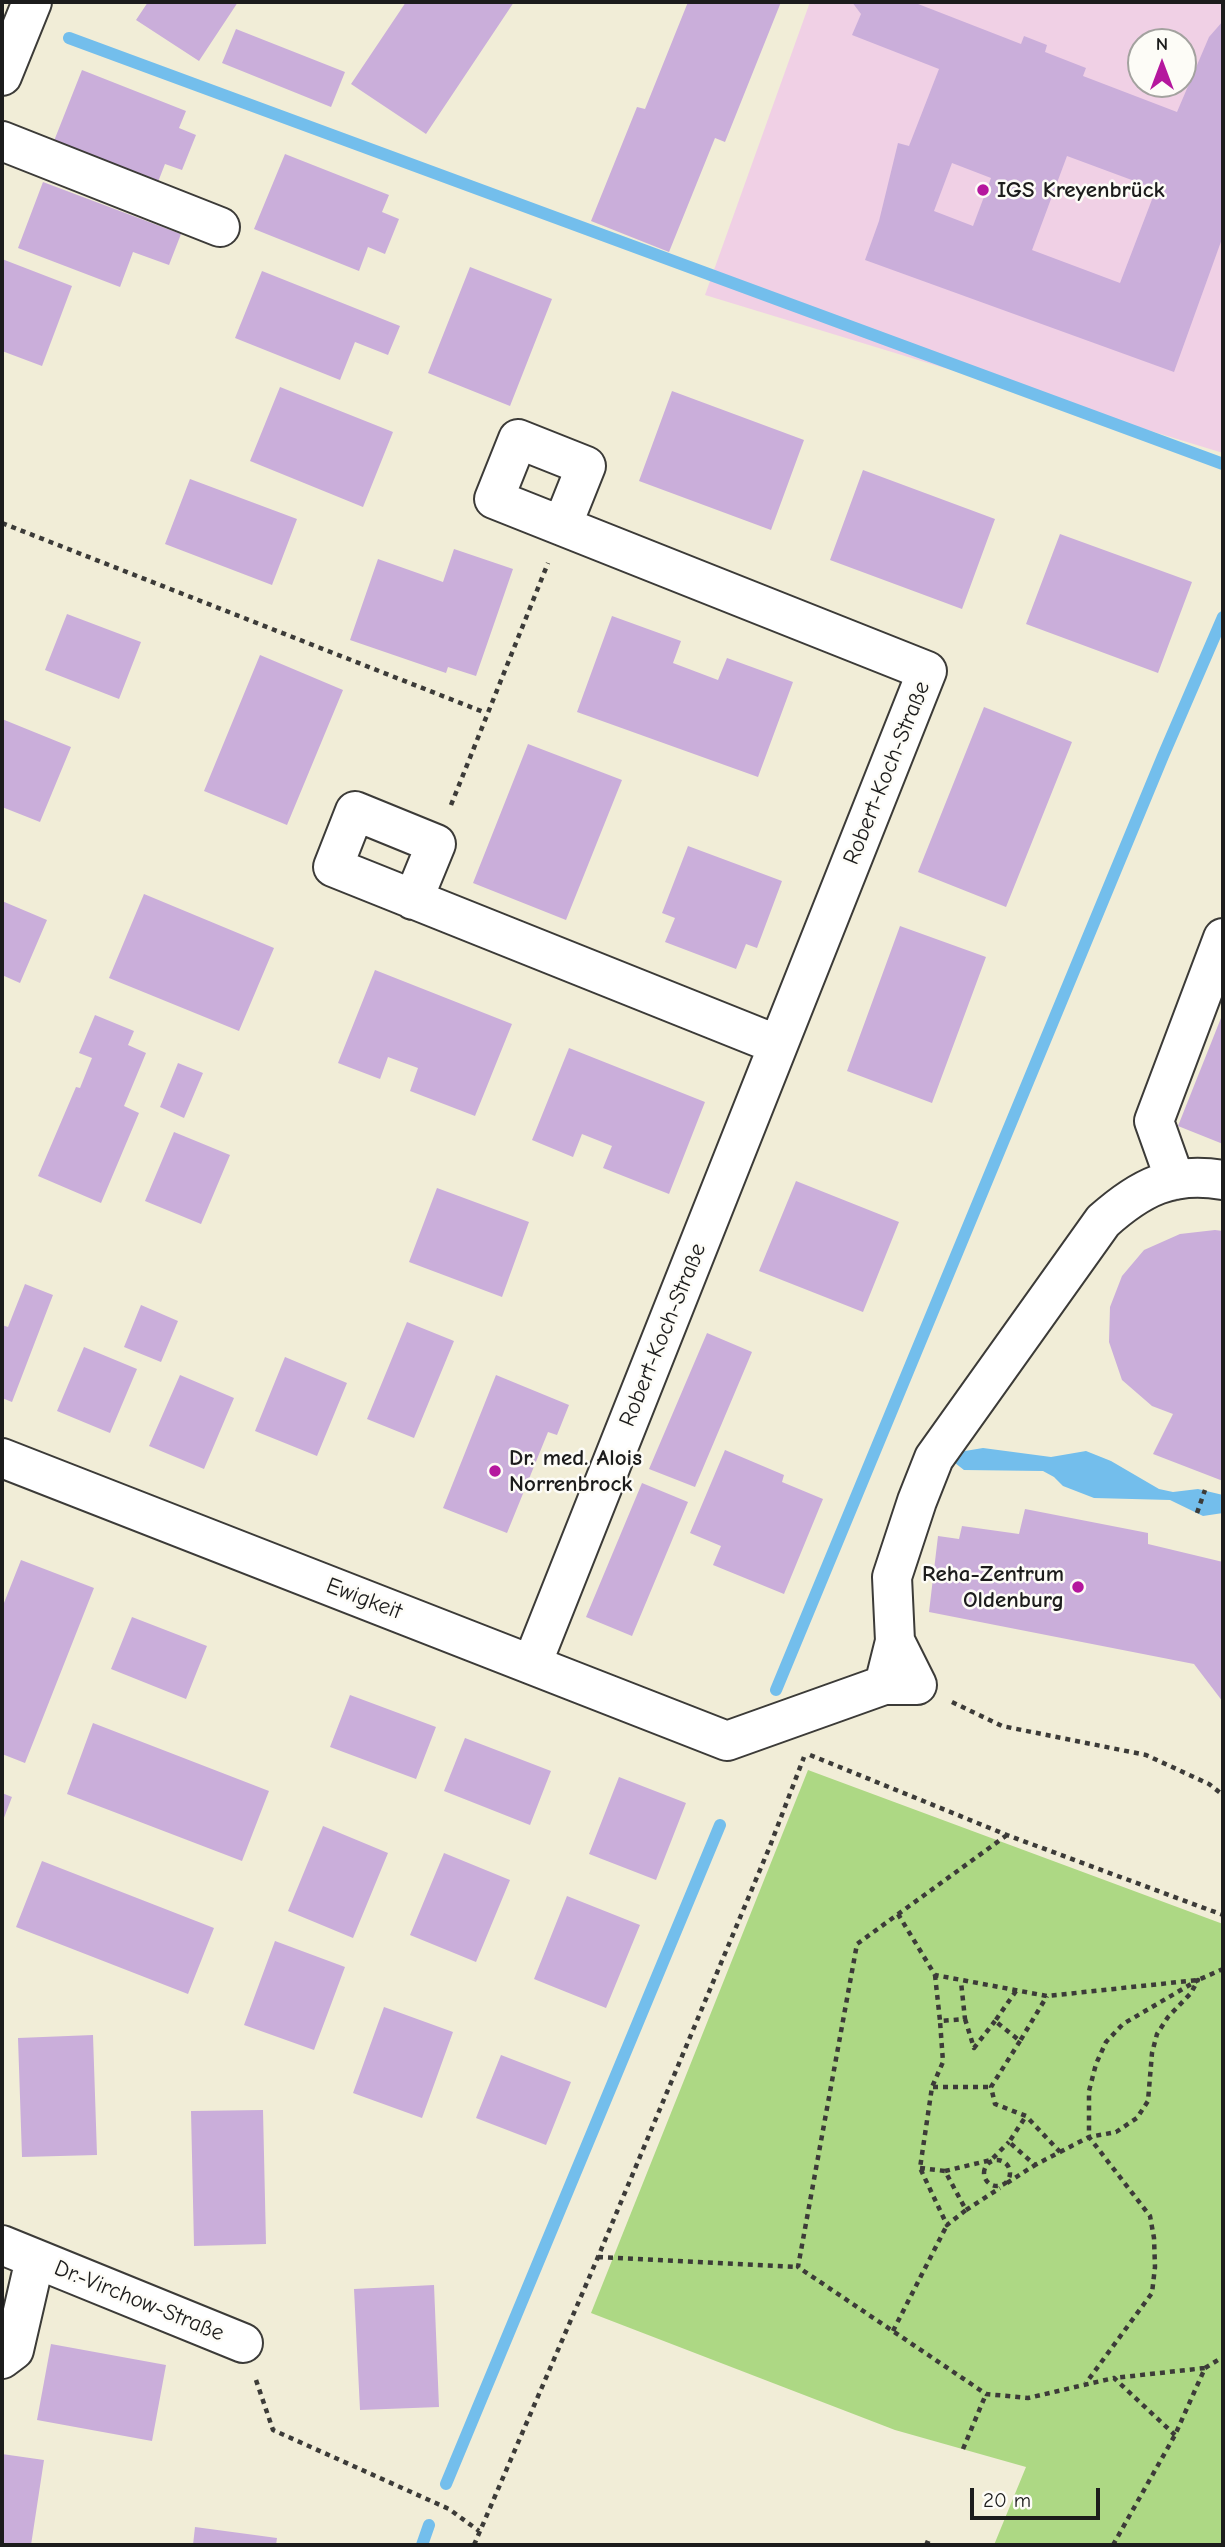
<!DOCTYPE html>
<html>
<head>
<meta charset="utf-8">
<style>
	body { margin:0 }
	#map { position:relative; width:1225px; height:2547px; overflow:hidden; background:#f1edd7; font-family:"Comic Neue",sans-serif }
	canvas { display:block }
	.frame { position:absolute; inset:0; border:4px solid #1c1c1c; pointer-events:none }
	.north { position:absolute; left:1127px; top:28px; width:70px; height:70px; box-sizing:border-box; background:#fdfcf7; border:2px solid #a3a29f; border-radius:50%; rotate:0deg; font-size:19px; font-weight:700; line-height:28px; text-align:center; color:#1c1c1c }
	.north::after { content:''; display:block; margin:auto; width:24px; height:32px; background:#b5179e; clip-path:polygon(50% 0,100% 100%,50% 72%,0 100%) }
	.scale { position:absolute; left:970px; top:2488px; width:130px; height:32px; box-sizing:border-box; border:4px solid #1c1c1c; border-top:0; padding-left:9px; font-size:21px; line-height:24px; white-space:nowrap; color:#1c1c1c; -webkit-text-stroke:5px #fdfcf7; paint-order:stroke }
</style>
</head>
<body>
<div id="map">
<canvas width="1225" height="2547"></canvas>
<div class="frame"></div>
<div class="north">N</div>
<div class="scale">20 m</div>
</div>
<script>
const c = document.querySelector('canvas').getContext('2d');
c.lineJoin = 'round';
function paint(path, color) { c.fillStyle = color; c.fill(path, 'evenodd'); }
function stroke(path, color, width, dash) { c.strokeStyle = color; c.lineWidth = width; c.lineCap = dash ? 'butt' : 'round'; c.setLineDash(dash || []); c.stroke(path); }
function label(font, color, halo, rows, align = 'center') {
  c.font = font + ' "Comic Neue",sans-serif'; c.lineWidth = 5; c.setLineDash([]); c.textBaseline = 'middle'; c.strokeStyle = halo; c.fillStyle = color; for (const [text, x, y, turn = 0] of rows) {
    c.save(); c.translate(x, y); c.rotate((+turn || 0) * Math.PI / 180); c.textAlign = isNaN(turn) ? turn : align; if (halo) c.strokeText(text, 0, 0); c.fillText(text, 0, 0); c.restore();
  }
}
paint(new Path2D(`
	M810,2H1223V453L705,295ZM1141,42H1183V84H1141Z`), '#f0d0e5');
paint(new Path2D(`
	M808,1770L1223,1924V2545H994L1026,2467L895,2430L591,2313Z`), '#add884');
paint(new Path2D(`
	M983,1448L1051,1457L1086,1451L1111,1461L1159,1489L1173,1492L1198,1489L1223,1495V1513L1203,1516L1170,1500L1094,1498L1063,1486L1054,1477L1043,1471L964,1470L955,1463L953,1457L965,1451Z`), '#73beec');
stroke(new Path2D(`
	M69,38L1223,464
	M776,1690L1163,756L1223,617
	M446,2484L720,1825
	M422,2545L429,2525`), '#73beec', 12);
paint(new Path2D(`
	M148,2H238L199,61L136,20Z
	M406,2H514L426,134L351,84Z
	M688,2H781L725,142L715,138L669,252L591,221L637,107L645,109Z
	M852,2H913L1021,44L1024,36L1047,45L1045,52L1086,68L1083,76L1177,112L1209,37L1223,21V236L1174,372L865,260L879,221L898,143L909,146L939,69L852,35L861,14ZM1067,156L1156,189L1120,283L1032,250ZM952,163L991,178L973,226L934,211Z
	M236,29L345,72L331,107L222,63Z
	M82,70L186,111L179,128L196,135L182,170L165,164L156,187L52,146Z
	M285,154L389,195L382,212L399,219L385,254L368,247L359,271L254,229Z
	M43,182L181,234L169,265L133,252L120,287L18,248Z
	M2,259L72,286L42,366L2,351Z
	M470,267L552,299L510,406L428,373Z
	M262,271L400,326L388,355L355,342L340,380L235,338Z
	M280,387L393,432L363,507L250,461Z
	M672,391L804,440L771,530L639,481Z
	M863,470L995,519L962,609L830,560Z
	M190,479L297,519L272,585L165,544Z
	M1060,534L1192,582L1158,673L1026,624Z
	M454,549L513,569L476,676L448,667L446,673L350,640L378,559L443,582Z
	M67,614L141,642L119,699L45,670Z
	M612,616L681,641L673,663L718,680L727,658L793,682L758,777L577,712Z
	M260,655L343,690L287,825L204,791Z
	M984,707L1072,742L1006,907L918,872Z
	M2,719L71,747L40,822L2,807Z
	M528,744L622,780L566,920L473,883Z
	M688,846L782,881L757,948L746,944L736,969L665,942L675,918L662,913Z
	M144,894L274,948L239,1031L109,978Z
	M2,901L47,920L20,983L2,975Z
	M900,926L986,957L932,1103L847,1071Z
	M375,970L512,1024L475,1116L410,1091L418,1068L388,1057L380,1079L338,1063Z
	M1223,1013V1144L1178,1126Z
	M95,1015L134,1031L128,1045L146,1053L124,1106L139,1113L101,1203L38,1176L76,1087L80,1088L92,1058L79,1053Z
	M569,1048L705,1102L669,1194L603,1168L612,1146L582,1134L573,1157L532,1140Z
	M178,1063L203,1073L184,1118L160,1107Z
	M174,1132L230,1155L201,1224L145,1201Z
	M796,1181L899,1222L863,1312L759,1271Z
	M437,1188L529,1222L502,1297L409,1262Z
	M1215,1230L1223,1231V1481L1153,1454L1173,1414L1152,1406L1122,1380L1109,1342L1110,1307L1122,1276L1144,1250L1180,1234Z
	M25,1284L53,1295L12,1402L2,1398V1325L8,1327Z
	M141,1305L178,1321L161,1362L124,1347Z
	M407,1322L454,1341L414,1438L367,1419Z
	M707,1333L752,1352L695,1487L649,1469Z
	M84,1347L137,1369L110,1433L57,1411Z
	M285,1357L347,1383L317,1456L255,1431Z
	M180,1375L234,1398L204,1469L149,1446Z
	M496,1375L569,1405L557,1435L548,1432L507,1533L443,1508Z
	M725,1450L784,1475L782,1482L823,1499L784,1594L713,1565L721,1546L690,1533Z
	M642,1483L688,1502L632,1636L586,1617Z
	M1025,1509L1148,1533V1544L1223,1562V1702L1194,1664L929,1612L938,1536L959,1539L962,1526L1019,1534Z
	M21,1560L94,1588L25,1763L2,1754V1608Z
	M132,1617L207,1646L186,1699L111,1669Z
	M350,1695L436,1727L416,1779L330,1747Z
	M93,1723L269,1791L242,1861L67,1794Z
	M465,1738L551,1771L530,1825L444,1791Z
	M619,1777L686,1803L656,1880L589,1854Z
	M2,1793L12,1797L2,1823Z
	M323,1826L388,1853L353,1938L288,1911Z
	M444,1853L510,1880L476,1962L410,1935Z
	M42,1861L214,1928L188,1994L16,1927Z
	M567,1896L640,1925L606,2008L534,1979Z
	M275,1941L345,1967L314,2050L244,2025Z
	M384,2007L453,2032L422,2118L353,2093Z
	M93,2035L97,2155L22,2157L18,2038Z
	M501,2055L571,2082L546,2145L476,2118Z
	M263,2110L266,2244L194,2246L191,2111Z
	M434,2285L439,2407L360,2410L354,2289Z
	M51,2344L166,2365L152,2441L37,2420Z
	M2,2454L44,2460L31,2545H2Z
	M195,2527L277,2538L276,2545H193Z`), '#caaeda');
const minor = new Path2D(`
	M2,76L32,2
	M2,141L220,227
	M413,900L436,844L355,811L333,867L778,1045
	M1175,1180L1154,1121L1223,938
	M2,1458L727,1741L884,1685H917L895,1641L884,1685
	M895,1641L892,1577L917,1501L934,1458L1103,1221C1140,1188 1172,1171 1223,1180
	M532,1664L927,671L494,499L518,439L586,466L562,526
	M2,2245L243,2343
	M2,2359L14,2350L35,2259`);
stroke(minor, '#3c3b38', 42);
stroke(new Path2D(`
	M2,523L486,713
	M451,805L548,563
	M1197,1513L1205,1490
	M952,1702L1002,1726L1146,1755L1209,1784L1223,1795
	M810,1755L1007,1835L1223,1915
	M1007,1835L857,1944L798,2267L986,2394L1028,2398L1114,2378L1175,2435
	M898,1914L935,1975L1047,1996L1198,1980L1223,1969
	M935,1975L940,2021L965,2019L961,1982
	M1016,1991L995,2021L1020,2041L1047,1996
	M965,2019L974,2048L995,2021
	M1020,2041L991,2087L995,2104L1026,2116L1060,2152L1035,2165L1009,2142L1026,2116
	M933,2087H991
	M1060,2152L1089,2137L1116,2132L1137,2118L1148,2101L1152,2053L1157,2034L1168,2017L1191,1993L1198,1980L1123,2024L1106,2042L1096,2064L1089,2091V2137L1150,2216L1154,2238L1155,2267L1152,2293L1086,2383
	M984 2173a13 13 0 1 1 26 0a13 13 0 1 1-26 0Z
	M920,2168L945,2171L966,2210L947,2225L920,2168L932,2087L943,2062L940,2021
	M945,2171L991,2160L1009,2142
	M1007,2183L1035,2165
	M966,2210L1000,2188
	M598,2257L798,2267
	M893,2331L947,2225
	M1205,2368L1223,2357
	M256,2380L273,2430L449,2509L479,2531
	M963,2449L986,2394
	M925,2542L933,2545
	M474,2545L598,2257L770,1846L804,1757
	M1113,2545L1175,2435L1205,2368L1114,2378`), '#3c3b38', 4.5, [5, 5]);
stroke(minor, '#fff', 38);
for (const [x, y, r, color] of [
	[983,190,7,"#b5179e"],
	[495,1471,7,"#b5179e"],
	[1078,1587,7,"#b5179e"]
]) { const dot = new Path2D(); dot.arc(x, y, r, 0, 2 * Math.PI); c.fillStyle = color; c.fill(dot); stroke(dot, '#fdfcf7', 2.5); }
label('bold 23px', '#1c1c1c', '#fdfcf7', [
	["IGS Kreyenbrück",997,190],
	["Dr. med. Alois",509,1458],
	["Norrenbrock",509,1484],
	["Reha-Zentrum",1064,1574,"right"],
	["Oldenburg",1064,1600,"right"]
], 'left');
label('23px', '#1c1c1c', '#fdfcf7', [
	["Robert-Koch-Straße",887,773,-68],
	["Robert-Koch-Straße",663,1335,-68],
	["Ewigkeit",364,1599,21],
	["Dr.-Virchow-Straße",139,2301,22]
]);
</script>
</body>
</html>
